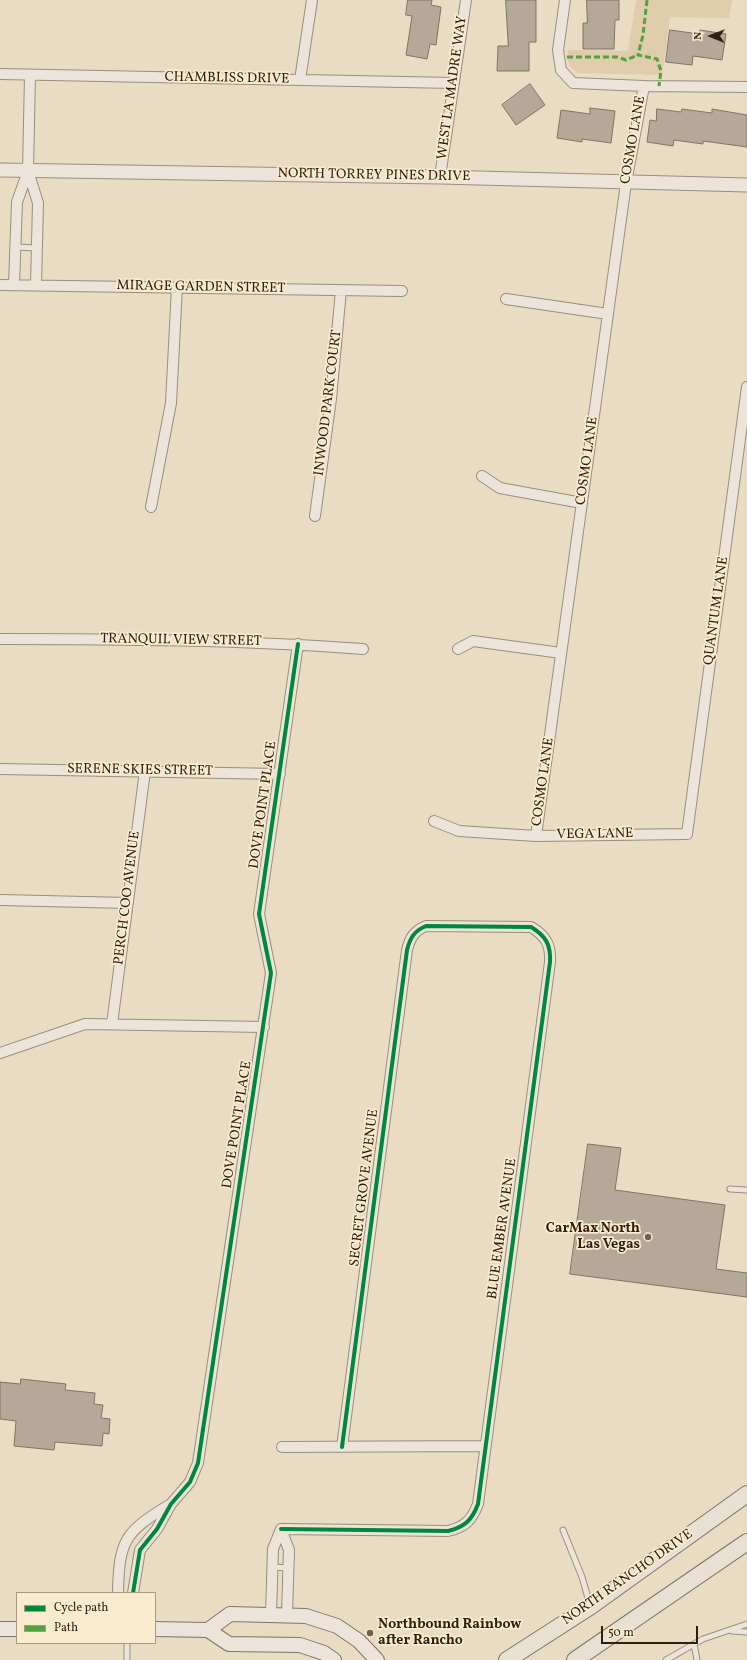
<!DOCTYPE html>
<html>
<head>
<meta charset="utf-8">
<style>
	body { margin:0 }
	#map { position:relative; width:747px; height:1660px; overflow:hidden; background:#e9dcc3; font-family:Vollkorn,serif }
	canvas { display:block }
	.legend { position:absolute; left:16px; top:1592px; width:140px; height:52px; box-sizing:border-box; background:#faebce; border:1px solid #a99982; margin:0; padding:5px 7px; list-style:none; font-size:12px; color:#2f1d11 }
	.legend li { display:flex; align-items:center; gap:8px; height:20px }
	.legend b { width:20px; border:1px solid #a99982 }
	.north { position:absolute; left:691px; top:16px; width:40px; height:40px; -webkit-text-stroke:3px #faebce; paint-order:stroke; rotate:271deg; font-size:11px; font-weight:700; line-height:16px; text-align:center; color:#2f1d11 }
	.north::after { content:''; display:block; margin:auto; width:14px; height:18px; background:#2f1d11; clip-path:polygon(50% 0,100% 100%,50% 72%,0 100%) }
	.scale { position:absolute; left:601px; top:1626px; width:97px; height:18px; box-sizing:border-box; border:2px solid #2f1d11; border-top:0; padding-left:5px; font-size:12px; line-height:14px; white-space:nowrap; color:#2f1d11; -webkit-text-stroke:3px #faebce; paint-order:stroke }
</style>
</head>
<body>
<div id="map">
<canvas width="747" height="1660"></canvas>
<ul class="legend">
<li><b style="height:5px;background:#00873e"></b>Cycle path</li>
<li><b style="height:5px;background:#52a23f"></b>Path</li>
</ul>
<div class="north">N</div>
<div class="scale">50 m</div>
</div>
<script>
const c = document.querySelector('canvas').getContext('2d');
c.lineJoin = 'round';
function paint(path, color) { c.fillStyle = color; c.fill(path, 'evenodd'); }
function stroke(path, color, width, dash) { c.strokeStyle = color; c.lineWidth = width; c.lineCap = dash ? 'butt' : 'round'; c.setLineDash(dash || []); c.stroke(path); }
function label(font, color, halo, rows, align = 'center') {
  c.font = font + ' Vollkorn,serif'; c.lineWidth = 3.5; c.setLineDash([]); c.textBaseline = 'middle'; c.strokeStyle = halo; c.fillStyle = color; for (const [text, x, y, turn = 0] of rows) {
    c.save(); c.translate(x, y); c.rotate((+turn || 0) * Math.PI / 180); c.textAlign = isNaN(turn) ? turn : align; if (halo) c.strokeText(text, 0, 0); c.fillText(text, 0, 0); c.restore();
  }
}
paint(new Path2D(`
	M636,0H732L729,18L670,17L662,75L578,73C568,67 567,61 568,50L628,51Z`), '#dfccab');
const building = new Path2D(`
	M408,0H432L431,5L441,7L436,45L430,44L427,59L406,55L412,16L406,15Z
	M506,0H536V42H529V71H497L498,46H508Z
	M587,0H619V20H615L614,49H583V23H587Z
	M670,30L699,34L700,30L726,34L722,60L693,56L692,65L666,62Z
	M530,84L545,105L516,125L502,105Z
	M590,108L615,111L611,143L582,139V142L557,138L561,110L590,114Z
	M657,109L681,112L682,109L712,113V109L747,115V147L703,141V144L674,140L673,146L647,142L650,120L656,121Z
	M588,1144L621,1148L615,1190L725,1205L716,1269L747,1273V1297L570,1274Z
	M21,1379L66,1384L65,1390L95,1393L94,1404L103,1405L101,1418L110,1419L109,1434L103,1433L102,1446L55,1442L54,1450L14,1446L16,1421L0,1419V1382L20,1384Z`);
paint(building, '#b4a999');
stroke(building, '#7d7467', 1);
const service = new Path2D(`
	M15,247L37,248
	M730,1189L747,1190
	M563,1530L582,1577L590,1605
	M272,1567L289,1568
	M732,1631L747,1632
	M694,1644L697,1660
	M127,1660V1643
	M666,1660L703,1639L747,1624`);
const minor = new Path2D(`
	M565,0L558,50L561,70L573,83L644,86L747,87
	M0,74L454,83
	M30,75L28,171L38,203L36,285
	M300,80L312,0
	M440,177L466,0
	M0,285L402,291
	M14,285L17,202L28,171
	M506,299L608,314
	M482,476L500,488L582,503
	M151,507L171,403L177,287
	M315,516L331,399L341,290
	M0,639C121,639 242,640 363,649
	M458,649L473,641L561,653
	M0,769L280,774
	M434,821L459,831L536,836L687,834L747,387
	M536,836L626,183L644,86
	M0,900L128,903
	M112,1024L145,771
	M0,1053L85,1024L264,1027
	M282,1447L485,1446
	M281,1529L448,1531C465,1527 472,1520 478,1504L550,962C551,945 546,936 531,927L426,926C414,931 410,938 407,950L342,1447
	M281,1529L289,1550L287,1615
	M118,1593C119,1540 125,1532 169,1505
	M133,1593L140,1550L157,1529L171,1504L190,1482L198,1463L271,973L259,914L298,644
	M271,1615L273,1549L281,1529`);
const tertiary = new Path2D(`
	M0,170L440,177L747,185`);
const secondary = new Path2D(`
	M0,1629H17
	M155,1629L208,1630L229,1644L300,1645L324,1653L334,1660
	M208,1630L230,1614L306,1616L337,1626L359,1641L377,1660`);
const primary = new Path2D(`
	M507,1660L591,1606L747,1494
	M575,1660L747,1542`);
stroke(service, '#978e7f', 7);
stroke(minor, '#978e7f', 12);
stroke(tertiary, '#978e7f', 15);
stroke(secondary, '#7d7467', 16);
stroke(primary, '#7d7467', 18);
stroke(service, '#ece4d8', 5);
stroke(minor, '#ece4d8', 10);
stroke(tertiary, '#ece4d8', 13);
stroke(secondary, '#ece4d8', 14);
stroke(primary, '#e8e0d2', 16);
stroke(new Path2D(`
	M647,0L643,35L638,55L657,59L661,71L659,86
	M567,57H618L626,60L638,55`), '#52a23f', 3, [6, 3]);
stroke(new Path2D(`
	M281,1529L448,1531C465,1527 472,1520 478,1504L550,962C551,945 546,936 531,927L426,926C414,931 410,938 407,950L342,1447
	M133,1593L140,1550L157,1529L171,1504L190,1482L198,1463L271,973L259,914L298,644`), '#00873e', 4);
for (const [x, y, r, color] of [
	[648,1237,4,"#70604f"],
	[370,1633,4,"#70604f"]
]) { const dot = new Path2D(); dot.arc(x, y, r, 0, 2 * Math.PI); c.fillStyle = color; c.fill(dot); stroke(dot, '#faebce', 1.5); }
label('14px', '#2f1d11', '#faebce', [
	["CHAMBLISS DRIVE",227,79,1],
	["WEST LA MADRE WAY",453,88,-82],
	["COSMO LANE",634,140,-80],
	["NORTH TORREY PINES DRIVE",374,176,1],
	["MIRAGE GARDEN STREET",201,288,1],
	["INWOOD PARK COURT",329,403,-83],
	["COSMO LANE",588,461,-82],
	["QUANTUM LANE",717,611,-82],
	["TRANQUIL VIEW STREET",181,641,1],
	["SERENE SKIES STREET",140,771,1],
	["COSMO LANE",544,782,-82],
	["DOVE POINT PLACE",264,805,-82],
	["VEGA LANE",595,835,-1],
	["PERCH COO AVENUE",128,898,-83],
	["DOVE POINT PLACE",238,1125,-81],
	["SECRET GROVE AVENUE",365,1188,-83],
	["BLUE EMBER AVENUE",503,1229,-82],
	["NORTH RANCHO DRIVE",628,1578,-35]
]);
label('bold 14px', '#2f1d11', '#faebce', [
	["CarMax North",640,1229],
	["Las Vegas",640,1245],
	["Northbound Rainbow",378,1625,"left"],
	["after Rancho",378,1641,"left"]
], 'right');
</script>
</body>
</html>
